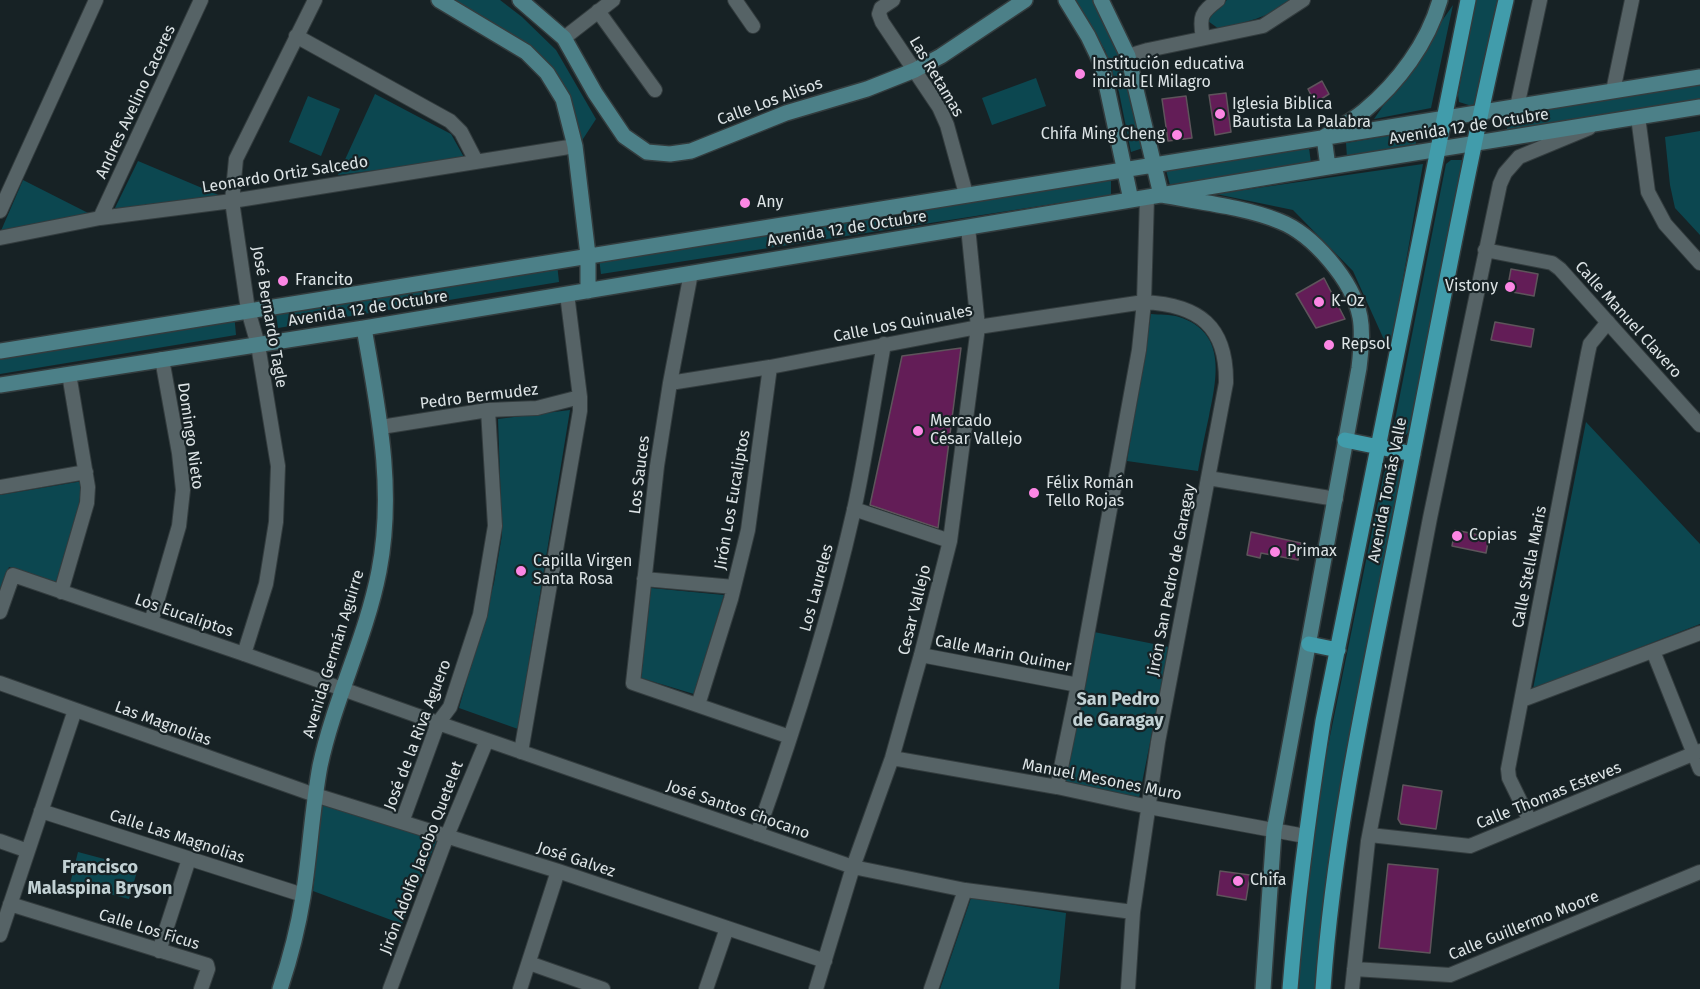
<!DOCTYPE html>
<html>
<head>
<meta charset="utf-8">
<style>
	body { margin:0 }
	canvas { display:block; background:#172225 }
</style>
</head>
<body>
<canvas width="1700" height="989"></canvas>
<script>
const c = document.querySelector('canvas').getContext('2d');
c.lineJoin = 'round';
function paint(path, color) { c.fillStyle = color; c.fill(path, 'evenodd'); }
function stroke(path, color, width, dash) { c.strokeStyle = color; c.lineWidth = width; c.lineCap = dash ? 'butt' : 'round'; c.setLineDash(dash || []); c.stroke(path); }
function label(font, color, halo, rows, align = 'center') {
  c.font = font + ' "Fira Sans",sans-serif'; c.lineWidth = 4.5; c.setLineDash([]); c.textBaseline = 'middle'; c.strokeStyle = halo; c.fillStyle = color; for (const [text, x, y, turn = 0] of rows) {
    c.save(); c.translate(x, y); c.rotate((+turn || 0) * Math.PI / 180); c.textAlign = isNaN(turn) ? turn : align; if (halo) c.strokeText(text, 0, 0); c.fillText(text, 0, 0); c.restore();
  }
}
paint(new Path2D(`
	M452,0H500L522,17L556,50L596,119L581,142L566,92Z
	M1074,0H1094L1126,66L1146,147L1131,152L1119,92L1105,50Z
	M1227,0H1289C1276,16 1238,24 1219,29L1208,21L1216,9Z
	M1476,0H1500L1477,102L1472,106L1459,102L1458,94Z
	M1453,5L1431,108L1374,119Z
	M1036,78L1046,106L992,125L982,98Z
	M1700,85V100L1507,130V115Z
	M375,94L451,134L465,159L338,175Z
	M308,96L340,109L321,156L289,142Z
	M1415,131L1416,145L1347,157L1346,143Z
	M1700,131V235L1675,208L1670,185L1665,137Z
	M1309,148L1311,163L1170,185L1166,170Z
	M1451,160H1463L1466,164L1412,428L1406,435L1395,434L1393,430L1446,164Z
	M138,161L221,196L114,210Z
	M1423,164L1390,353L1353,271L1293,210L1216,194Z
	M23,180L94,216L0,233Z
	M1111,180V195L601,274L599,258Z
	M557,264L559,282L278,328L275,307Z
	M234,313L236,335L0,374V352Z
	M1151,314C1159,315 1170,314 1179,317C1227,332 1217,378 1209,416C1205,434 1201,453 1198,471L1127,461Z
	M570,410L518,729L459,708L494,583L502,535L498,419Z
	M1586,422L1700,544V624L1533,689Z
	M1388,466L1400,468L1402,472L1319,989H1299L1303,907L1320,785L1384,473Z
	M83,481L76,520L56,582L9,567L0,590V495Z
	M651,588L724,595L694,694L641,678Z
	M1094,632L1169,647L1139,798L1064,783Z
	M322,805L437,840L402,924L313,891Z
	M78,852L138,868L129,899L70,884Z
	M971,898L1066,913L1059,989H940Z`), '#0c4750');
const building = new Path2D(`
	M1322,81L1329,94L1315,103L1308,89Z
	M1226,93L1231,132L1215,135L1209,95Z
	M1186,96L1192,138L1168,141L1162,99Z
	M1511,269L1538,274L1534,296L1507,291Z
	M1324,278L1345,319L1316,328L1296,294Z
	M1495,322L1534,329L1531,347L1491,340Z
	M961,348L938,528L870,505L902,356Z
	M1455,530L1489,537L1486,553L1452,546Z
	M1251,532L1301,543L1298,560L1261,553L1260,558L1247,555Z
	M1403,785L1442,791L1436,829L1401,824L1398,819Z
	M1388,864L1438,869L1430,953L1379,948Z
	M1220,871L1250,875L1246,900L1217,895Z`);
paint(building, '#631d57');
stroke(building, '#5e545b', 1.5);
const street = new Path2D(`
	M735,0L753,26
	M893,0L881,8L879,14L882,22L939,107L947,125L966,194
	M598,11L655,90
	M296,36L450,121L461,132L476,161
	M564,38L613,0
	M1203,38C1199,16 1201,13 1218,0
	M1128,56L1148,50L1263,26L1303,0
	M1613,91L1632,0
	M1517,107L1540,0
	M1638,117L1648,192L1665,224L1700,263
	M0,211L96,0
	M100,218L201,0
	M0,238L100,218L232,201L575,146
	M1485,250L1552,263L1560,269L1700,425
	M691,273L670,383L657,466L633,683L790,737
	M670,383L770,367L978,327L1144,302C1199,305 1227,326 1226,383L1158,742L1133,912L1128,989
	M381,427L488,410L537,408L580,397
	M1208,478L1336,499
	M0,487L86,472
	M854,509L950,541
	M644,579L734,587
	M61,592L87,503L88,487L69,374
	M0,612L13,575L244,654L438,723L853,867L965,890L1133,912
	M151,622L179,526L183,490L179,453L162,359
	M1653,651L1700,769
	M244,654L266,584L276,522L278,466L258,345L248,310L232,201L236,159L315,0
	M921,655L1078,685
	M0,683L315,795L558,871L825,961
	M1522,700L1700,633
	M698,705L731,599L748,530L770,367
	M521,752L580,411V397L567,294
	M892,758L1057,787L1149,807L1305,836
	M1057,787L1078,685L1139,350L1144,302L1147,197
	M41,811L303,895
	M1530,821L1509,778L1508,769L1588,353L1590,344L1608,322
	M402,822L438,723L450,707L480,615L495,526L488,410
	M757,834C795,728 829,620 854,510C866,455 874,399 884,344
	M1370,835L1470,846L1700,751
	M0,841L28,851
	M10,904L207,965L208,969L201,989
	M0,935L75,710
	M159,951L189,859
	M529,963L603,989
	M1354,969L1450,975L1700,872
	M390,989L447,836L487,740
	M520,989L558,871
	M706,989L727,928
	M816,989L853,867L892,758L921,655L950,541L978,327L968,227
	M931,989L965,890
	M1352,989L1368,841L1430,518L1500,184L1505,173L1519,157L1589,128`);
const secondary = new Path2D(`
	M439,0L526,52L547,73L563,99L575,146L588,255V291
	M520,0L564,38L595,93L624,136L647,152L670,154L691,151L786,113L867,89L915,70L941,56L1025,0
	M1066,0L1088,36L1102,65L1131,200
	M1101,0L1128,56L1161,195C1198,202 1245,207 1279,221C1313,234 1353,281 1360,317C1363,333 1361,351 1359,368L1274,831L1263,989
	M1328,167L1324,137C1337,129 1352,121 1364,111C1398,83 1428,43 1440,0
	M0,351L1700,77
	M0,385L364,328L1328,167L1700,107
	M280,989C290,959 298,928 303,897C310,853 312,809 320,766C334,700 366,638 379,571C395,488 378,409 364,328`);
const primary = new Path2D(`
	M1345,440L1413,454
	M1309,644L1338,650
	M1290,989C1297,899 1309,810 1323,721L1468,0
	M1323,989C1334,831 1369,676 1400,520C1434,347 1466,172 1506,0`);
stroke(street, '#333c3e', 16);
stroke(secondary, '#333c3e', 18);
stroke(primary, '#333c3e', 18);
stroke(street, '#566366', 14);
stroke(secondary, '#4c8088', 15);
stroke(primary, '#419cab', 15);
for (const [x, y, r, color] of [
	[1080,74,6,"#fc86e4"],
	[1220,114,6,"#fc86e4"],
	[1177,135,6,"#fc86e4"],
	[745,203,6,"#fc86e4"],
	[283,281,6,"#fc86e4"],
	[1510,287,6,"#fc86e4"],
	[1319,302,6,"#fc86e4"],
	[1329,345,6,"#fc86e4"],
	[918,431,6,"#fc86e4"],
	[1034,493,6,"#fc86e4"],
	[1457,536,6,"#fc86e4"],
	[1275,552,6,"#fc86e4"],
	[521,571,6,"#fc86e4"],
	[1238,881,6,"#fc86e4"]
]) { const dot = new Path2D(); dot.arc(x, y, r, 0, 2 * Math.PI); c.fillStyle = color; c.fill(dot); stroke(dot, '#172225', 2); }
label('16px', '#dde4e6', '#172225', [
	["Institución educativa",1092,65],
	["inicial El Milagro",1092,83],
	["Iglesia Biblica",1232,105],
	["Bautista La Palabra",1232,123],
	["Chifa Ming Cheng",1165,135,"right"],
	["Any",757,203],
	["Francito",295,281],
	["Vistony",1498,287,"right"],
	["K-Oz",1331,302],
	["Repsol",1341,345],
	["Mercado",930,422],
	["César Vallejo",930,440],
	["Félix Román",1046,484],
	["Tello Rojas",1046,502],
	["Copias",1469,536],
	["Primax",1287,552],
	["Capilla Virgen",533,562],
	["Santa Rosa",533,580],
	["Chifa",1250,881]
], 'left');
label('16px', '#dde4e6', '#172225', [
	["Las Retamas",936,77,59],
	["Andres Avelino Caceres",136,102,-65],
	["Calle Los Alisos",770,102,-20],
	["Avenida 12 de Octubre",1469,127,-9],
	["Leonardo Ortiz Salcedo",285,175,-9],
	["Avenida 12 de Octubre",847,229,-9],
	["Avenida 12 de Octubre",368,309,-9],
	["José Bernardo Tagle",269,317,80],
	["Calle Manuel Clavero",1628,320,48],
	["Calle Los Quinuales",903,324,-11],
	["Pedro Bermudez",479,397,-7],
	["Domingo Nieto",190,436,82],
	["Los Sauces",640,475,-83],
	["Avenida Tomás Valle",1388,490,-79],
	["Jirón Los Eucaliptos",733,500,-80],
	["Calle Stella Maris",1530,567,-79],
	["Jirón San Pedro de Garagay",1172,580,-79],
	["Los Laureles",817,588,-75],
	["Cesar Vallejo",915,610,-76],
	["Los Eucaliptos",184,616,19],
	["Avenida Germán Aguirre",334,654,-73],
	["Calle Marin Quimer",1003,654,11],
	["Las Magnolias",163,724,20],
	["José de la Riva Aguero",418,735,-69],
	["Manuel Mesones Muro",1102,780,11],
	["Calle Thomas Esteves",1549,796,-22],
	["José Santos Chocano",738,810,19],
	["Calle Las Magnolias",177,837,18],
	["Jirón Adolfo Jacobo Quetelet",422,858,-69],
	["José Galvez",576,860,18],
	["Calle Guillermo Moore",1524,926,-22],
	["Calle Los Ficus",149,930,17]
]);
label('bold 18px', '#c2d1d4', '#172225', [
	["San Pedro",1118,700],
	["de Garagay",1118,721],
	["Francisco",100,868],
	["Malaspina Bryson",100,889]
]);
</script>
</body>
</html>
